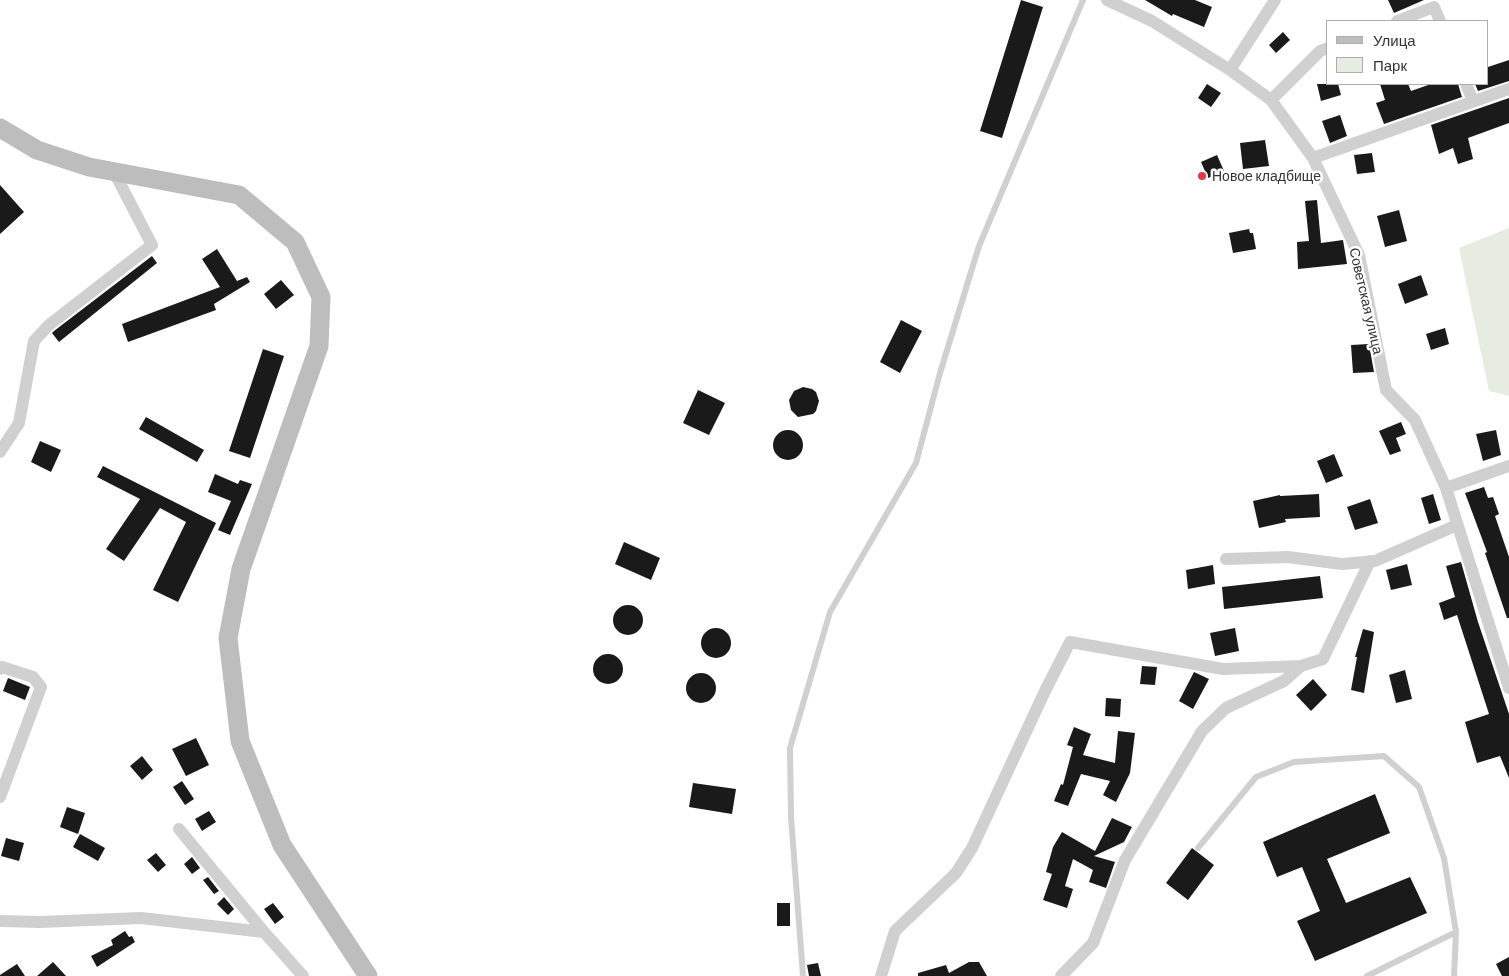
<!DOCTYPE html>
<html>
<head>
<meta charset="utf-8">
<style>
	body { margin:0 }
	#map { position:relative; width:1509px; height:976px; overflow:hidden; background:#fff; font-family:Barlow,sans-serif }
	canvas { display:block }
	.legend { position:absolute; left:1326px; top:20px; width:162px; height:65px; box-sizing:border-box; background:#fff; border:1px solid #adadad; margin:0; padding:6px 9px; list-style:none; font-size:15px; color:#333 }
	.legend li { display:flex; align-items:center; gap:10px; height:25px }
	.legend b { width:25px; border:1px solid #adadad }
</style>
</head>
<body>
<div id="map">
<canvas width="1509" height="976"></canvas>
<ul class="legend">
<li><b style="height:6px;background:#bdbdbd"></b>Улица</li>
<li><b style="height:14px;background:#e6ecdf"></b>Парк</li>
</ul>
</div>
<script>
const c = document.querySelector('canvas').getContext('2d');
c.lineJoin = 'round';
function paint(path, color) { c.fillStyle = color; c.fill(path, 'evenodd'); }
function stroke(path, color, width, dash) { c.strokeStyle = color; c.lineWidth = width; c.lineCap = dash ? 'butt' : 'round'; c.setLineDash(dash || []); c.stroke(path); }
function label(font, color, halo, rows, align = 'center') {
  c.font = font + ' Barlow,sans-serif'; c.lineWidth = 5; c.setLineDash([]); c.textBaseline = 'middle'; c.strokeStyle = halo; c.fillStyle = color; for (const [text, x, y, turn = 0] of rows) {
    c.save(); c.translate(x, y); c.rotate((+turn || 0) * Math.PI / 180); c.textAlign = isNaN(turn) ? turn : align; if (halo) c.strokeText(text, 0, 0); c.fillText(text, 0, 0); c.restore();
  }
}
paint(new Path2D(`
	M1509,228V396L1489,391L1459,248Z`), '#e6ecdf');
paint(new Path2D(`
	M1021,0L1043,7L1002,138L980,131Z
	M1145,0H1195L1212,7L1204,27L1173,14L1172,16Z
	M1388,0H1424L1394,13Z
	M1283,32L1290,40L1276,53L1269,45Z
	M1509,60V81L1478,91L1475,84H1488V67Z
	M1207,84L1221,93L1211,107L1198,98Z
	M1317,84H1338L1341,95L1321,101Z
	M1380,84H1408L1411,91L1431,84H1458L1462,97L1384,124L1376,103L1385,100Z
	M1509,98V123L1468,138L1473,159L1458,164L1453,148L1439,154L1431,125Z
	M1340,115L1347,136L1330,143L1322,121Z
	M1265,140L1269,166L1243,169L1240,143Z
	M1372,153L1375,172L1357,174L1354,155Z
	M1217,155L1224,171L1208,178L1201,162Z
	M0,185L24,212L0,234Z
	M1317,200L1321,243L1343,240L1347,264L1298,269L1297,242L1309,241L1305,201Z
	M1399,210L1407,241L1385,247L1377,216Z
	M1249,229L1250,233H1253L1256,249L1233,253L1229,233Z
	M217,249L237,281L247,277L250,282L214,304L216,310L128,342L122,324L220,287L202,259Z
	M152,256L157,263L59,342L52,333L54,331Z
	M1421,275L1428,295L1405,304L1398,284Z
	M281,280L294,295L276,309L264,294Z
	M901,320L922,331L900,373L880,362Z
	M1445,328L1449,344L1431,350L1426,334Z
	M1369,344L1374,372L1353,373L1351,345Z
	M263,349L284,356L250,458L229,451Z
	M803,387L812,389L816,392L819,401L816,411L813,414L798,417L791,410L789,400L794,391Z
	M698,390L725,403L709,435L683,423Z
	M146,417L204,450L197,462L139,429Z
	M1401,422L1406,434L1396,438L1401,451L1390,455L1379,431Z
	M1496,430L1501,455L1483,461L1476,434Z
	M773 445a15 15 0 1 1 30 0a15 15 0 1 1-30 0Z
	M40,441L61,450L51,472L31,462Z
	M1334,454L1343,476L1326,483L1317,461Z
	M103,466L216,523L178,602L153,590L186,522L160,508L124,561L106,549L140,499L97,477Z
	M215,474L238,484L240,480L252,484L230,535L218,530L231,501L208,492Z
	M1484,487L1488,498L1493,497L1499,514L1495,516L1509,557V618H1507L1485,553L1487,552L1465,493Z
	M1319,494L1320,517L1285,519L1286,522L1259,528L1253,501L1280,495V496Z
	M1433,494L1441,520L1429,524L1421,498Z
	M1370,499L1378,523L1355,530L1347,507Z
	M624,542L660,558L651,580L615,564Z
	M1461,562L1478,622L1509,714V778L1500,756L1477,763L1465,722L1489,714L1457,615L1444,620L1439,603L1455,597L1446,566Z
	M1407,564L1412,585L1391,590L1386,570Z
	M1213,565L1215,584L1188,589L1186,570Z
	M1320,576L1323,598L1224,609L1222,587Z
	M613 620a15 15 0 1 1 30 0a15 15 0 1 1-30 0Z
	M1235,628L1239,651L1215,656L1210,633Z
	M701 643a15 15 0 1 1 30 0a15 15 0 1 1-30 0Z
	M1363,629L1374,632L1364,693L1351,690L1357,657H1355Z
	M593 669a15 15 0 1 1 30 0a15 15 0 1 1-30 0Z
	M1142,666L1157,667L1155,685L1140,684Z
	M1405,670L1412,699L1396,703L1389,675Z
	M1194,672L1209,679L1193,709L1179,701Z
	M686 688a15 15 0 1 1 30 0a15 15 0 1 1-30 0Z
	M8,678L30,687L25,700L3,691Z
	M1313,679L1327,695L1311,711L1296,695Z
	M1106,698L1121,699L1120,717L1105,716Z
	M1074,727L1091,734L1083,755L1115,763L1118,731L1135,733L1130,773L1116,802L1103,795L1110,781L1081,774L1068,806L1054,801L1061,784L1063,785L1073,747L1067,745Z
	M196,738L209,765L186,776L172,749Z
	M142,756L153,770L142,780L130,766Z
	M182,781L194,799L185,805L173,787Z
	M693,783L736,789L732,814L689,807Z
	M1375,794L1390,833L1327,859L1346,903L1410,877L1427,913L1315,961L1297,921L1320,911L1302,867L1277,877L1263,842Z
	M67,807L85,813L78,834L60,827Z
	M209,811L216,822L202,831L195,819Z
	M1112,818L1132,827L1124,842L1094,856L1115,862L1106,888L1089,882L1093,870L1073,859L1065,886L1073,889L1067,908L1043,900L1052,874L1046,872L1053,847L1062,832L1095,851Z
	M80,834L105,848L98,861L73,847Z
	M6,838L24,843L19,861L1,856Z
	M1192,848L1214,865L1188,900L1166,883Z
	M156,853L166,865L158,872L147,860Z
	M192,857L200,868L192,874L184,864Z
	M208,877L219,891L214,894L203,880Z
	M224,897L234,909L228,915L217,904Z
	M273,903L284,917L275,924L264,909Z
	M777,903H790V926H777Z
	M125,931L129,937L132,936L135,942L97,967L91,956L113,945L111,940Z
	M1509,957V976H1502L1496,964Z
	M53,962L66,976H37Z
	M969,962H979L987,976H918V973L946,965L949,973Z
	M818,963L821,976H809L807,965Z
	M17,964L25,976H0V975Z`), '#1a1a1a');
stroke(new Path2D(`
	M1198,848L1256,777L1294,762L1384,756L1419,787L1444,858L1456,932
	M803,976L791,817L790,748L830,612L916,463L940,373L979,246L1083,0
	M1367,976L1456,932L1454,976`), '#d0d0d0', 6);
stroke(new Path2D(`
	M1107,0L1152,21L1230,70L1271,100L1313,158L1359,255L1386,390L1415,420L1446,488L1509,688
	M1397,21L1434,7L1440,21
	M1230,70L1275,0
	M1466,84L1473,101
	M1271,100L1320,51L1328,48
	M1313,158L1509,89
	M0,452L19,423L34,341L49,325L152,245L114,172
	M1446,488L1509,466
	M1226,559L1288,557L1342,564L1375,561L1457,525
	M0,669L2,667L33,677L41,687L0,797
	M179,829L264,932
	M0,921L39,922L141,918L264,932L303,976
	M881,976L895,931L956,873L972,848L1045,691L1070,642L1223,669L1301,666L1323,659L1370,561
	M1061,976L1093,943L1125,860L1202,731L1226,708L1284,681L1301,666`), '#d0d0d0', 12);
stroke(new Path2D(`
	M0,128L37,150L89,167L239,195L295,242L321,297L319,346L241,569L228,638L240,741L282,845L368,976`), '#bdbdbd', 19);
for (const [x, y, r, color] of [
	[1202,176,5,"#e63946"]
]) { const dot = new Path2D(); dot.arc(x, y, r, 0, 2 * Math.PI); c.fillStyle = color; c.fill(dot); stroke(dot, '#fff', 2); }
label('14px', '#333', '#fff', [
	["Новое кладбище",1212,176]
], 'left');
label('14px', '#333', '#fff', [
	["Советская улица",1366,301,77]
]);
</script>
</body>
</html>
